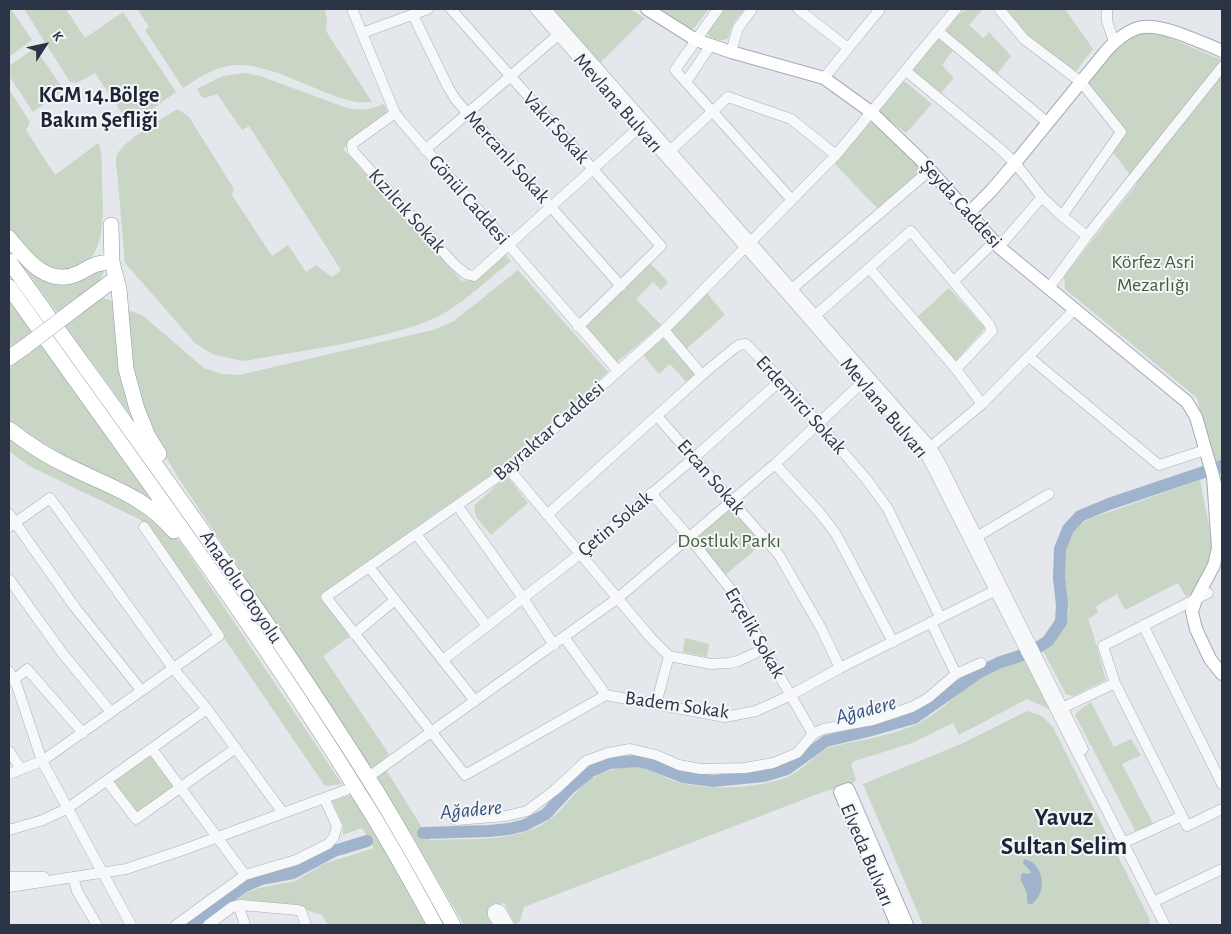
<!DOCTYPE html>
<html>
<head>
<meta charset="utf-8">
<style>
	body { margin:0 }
	#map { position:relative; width:1231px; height:934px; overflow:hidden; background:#e4e7ec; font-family:"Alegreya Sans",sans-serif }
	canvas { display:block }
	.frame { position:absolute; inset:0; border:10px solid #2b3445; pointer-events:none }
	.north { position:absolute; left:20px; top:20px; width:50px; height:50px; -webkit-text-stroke:4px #f4f6f9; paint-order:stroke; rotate:55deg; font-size:14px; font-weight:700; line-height:20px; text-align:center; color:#2b3445 }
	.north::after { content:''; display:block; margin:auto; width:18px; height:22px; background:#2b3445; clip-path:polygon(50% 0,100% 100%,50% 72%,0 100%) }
</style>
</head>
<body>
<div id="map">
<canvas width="1231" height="934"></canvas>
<div class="frame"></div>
<div class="north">K</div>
</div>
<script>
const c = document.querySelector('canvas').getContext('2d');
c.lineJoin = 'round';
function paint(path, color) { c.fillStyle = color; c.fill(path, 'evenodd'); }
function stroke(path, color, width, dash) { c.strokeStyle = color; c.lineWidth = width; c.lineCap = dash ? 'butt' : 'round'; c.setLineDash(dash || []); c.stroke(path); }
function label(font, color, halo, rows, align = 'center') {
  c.font = font + ' "Alegreya Sans",sans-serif'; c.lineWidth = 4; c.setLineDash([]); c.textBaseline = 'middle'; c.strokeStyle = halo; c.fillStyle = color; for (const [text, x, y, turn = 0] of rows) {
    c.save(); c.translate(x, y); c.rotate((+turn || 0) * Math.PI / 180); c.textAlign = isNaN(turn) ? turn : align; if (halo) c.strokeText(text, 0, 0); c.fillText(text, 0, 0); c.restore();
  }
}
paint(new Path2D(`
	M9,9H11L32,40L9,57Z
	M24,9H61L63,11L66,9L85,38L123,12L176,92L130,125L95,73L77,83L70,82Z
	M137,9H325L327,21L326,31L372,102C367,102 361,103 356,102C317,95 263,56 224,67C209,71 195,80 183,88L145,30L149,27Z
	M552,9H630L645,18L599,64Z
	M657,9H709L695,27L690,29Z
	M723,9H745L734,22L728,38C721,43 710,39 706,32Z
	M967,9H983L969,25L983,38L989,32L1011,56L997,74L945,32L957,16Z
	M1006,9H1065L1093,49L1074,74L1028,38Z
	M1148,29L1222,60V483L1216,479L1197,398L1065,289L1064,276L1137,184L1112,151L1123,133L1086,84L1119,40Z
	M938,39L953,50L942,65L954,78L940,94L912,71Z
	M35,48L64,90L33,112L9,76V66Z
	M245,73L260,76L347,108C363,111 369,110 384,104L389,114L343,149L462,281L474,279L505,254L511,261L464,300L443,314L421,324L391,333L343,344L244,361L214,355L195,343L125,263L117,171C116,166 115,159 117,155C122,142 165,116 178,109L189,117L234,189L232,195L272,256L288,245L306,272L316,265L332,277L341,270L249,126L242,130L217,94L204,98L201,96L197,89L223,76Z
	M903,80L932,104L906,133L877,111Z
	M9,89L30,122L26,130L55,175L98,143C104,155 101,167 102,180C103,208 109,267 68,269C51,270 51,270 37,260C29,255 11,239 9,230C6,221 9,202 9,192C9,158 9,123 9,89Z
	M869,121L898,144L922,170L878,209L834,163Z
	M9,247L30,270L105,268C100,290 75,303 59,315Z
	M649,262L668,282L661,290L653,282L636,299L661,325L616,363L585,327L586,324Z
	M518,270L608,372L500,468L321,594L349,637L323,656L389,754L381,762L430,840C469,838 522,844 554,816C572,800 583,778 608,771C615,769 624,766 631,766C646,766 660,776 674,781C682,784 691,785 700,786C724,790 772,786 793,774C806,766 816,754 830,747C858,741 888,736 915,725C941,713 959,690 983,676C996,668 1012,665 1027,660L1051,710L1027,699L959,735L953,723L912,743L855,761L851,764L856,779L854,783L823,792L524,907L520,921L515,925L504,903L495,905L487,914L493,925H464L398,812L276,624L177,476L158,443L142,404L133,376L125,309L142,315L204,368L221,374L239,375L433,330L454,321Z
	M949,288L985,328L954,363L916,318Z
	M707,293L725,315L685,350L668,330Z
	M102,298L113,301L135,422L64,323Z
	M9,299L34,333L9,350Z
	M663,338L695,374L686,382L670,364L659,374L643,355Z
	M41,342L158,508L55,455L9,423V363Z
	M9,433L126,497L162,522L182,544L342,784L325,786L147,525L139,519L29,466L9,451Z
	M507,476L528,503L491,535C485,526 472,517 475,505Z
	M1200,480L1214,551L1198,591L1186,597L1178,583L1125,610L1117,594L1096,606L1098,613L1088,619L1093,633L1106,680L1073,696L1066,694L1043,651L1065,627L1069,609L1065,590L1064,556L1069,538L1077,525L1092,518Z
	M732,507L763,543L724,576L694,539Z
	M685,638L709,644L707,657L683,652Z
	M1091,702L1114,747L1131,739L1141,755L1122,764L1153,823L1136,832L1075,715L1077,712Z
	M1027,711L1042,716L1053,727L1149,918L1150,925H923L863,784L961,744Z
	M152,749L181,788L136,819L107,781Z
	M351,795L373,828L426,925H328L322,915L302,909L227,905L248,892L259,888L295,881L326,863L374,848L362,828L343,835V825L332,801Z`), '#c9d6c5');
paint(new Path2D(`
	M1024,859C1044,863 1048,892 1032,904H1028C1026,899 1028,896 1026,891C1024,884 1020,883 1021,875L1023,873L1029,874L1031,872L1023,863Z`), '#9fb4cc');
stroke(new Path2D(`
	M423,833L489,831L509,829L525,825L546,814L570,788L591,771L610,763L637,761L647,763L683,777L713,781L764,776L787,769L826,741L868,731L914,718L978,673L998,663L1029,653L1048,641L1061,622L1062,605L1059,578L1060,549L1068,529L1080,516L1109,504L1222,466
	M190,925L243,887L261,879L293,873L334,851L367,841`), '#9fb4cc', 12);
const minor = new Path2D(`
	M352,9L395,113L402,122L618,371
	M451,9L661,246L578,327
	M535,9L790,298L926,455L1165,925
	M546,9L931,447L940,462L1083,749
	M718,9L675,70L792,200
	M798,9L848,48
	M956,9L836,155L664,330L509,469L326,597L465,775L606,695L725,717L756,711L791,695L840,668L994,591
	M999,9L1024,39L1081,82L1121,132L1062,216
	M1107,9V21L1114,42
	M413,15L448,87L456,100L621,286
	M938,31L1048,123
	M362,33L428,9
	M731,52L738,28L752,9
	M906,71L998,147L1015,163L1042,197L1062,216L1087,236
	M824,78L880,9
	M686,82L711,45
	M395,113L352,144L353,151L454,264L466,274L474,276L644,123
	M425,150L558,35
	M671,150L728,97L791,119L836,155
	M999,247L1042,197
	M869,268L956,369L982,404
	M954,281L994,242
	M793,288L930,170
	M1049,288L1087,236L1222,67
	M816,315L911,231L989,324L992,331L956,369
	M664,330L702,375
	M1029,357L1159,465L1205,450
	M657,416L779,555L821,628L840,668
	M927,450L982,404L1075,309
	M775,464L819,512L836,534L893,642
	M509,469L651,638L669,656L711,664L729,663L738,661L764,649
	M651,493L689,537L736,596L764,649L813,734
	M457,505L523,598L554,645
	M9,514L74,606L141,690
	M547,515L702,375L732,350L739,345L746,344L784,383L867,480L888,509L940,617
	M9,527L50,498L173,668L207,709L283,813
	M416,534L487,626
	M973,539L1049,494
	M369,567L475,701
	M9,579L63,654L111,712
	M931,622L956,674
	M1143,625L1222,784
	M354,634L395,600
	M564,637L606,695
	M443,660L580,554L695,457L781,380
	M9,671L17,686L42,761L131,925
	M14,680L27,669L83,733
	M1115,683L1187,826L1222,809
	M656,704L669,656
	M1058,710L1115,683L1103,646L1208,593
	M152,749L245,875
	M9,751L21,769
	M374,773L618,598L775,464L866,379
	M9,774L42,761L219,636L144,527
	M107,781L136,819L236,748
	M456,820L506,816L527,811L555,790L586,761L608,753L630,749L656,755L679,765L701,769L745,768L773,763L797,753L813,734L823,729L873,720L912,707L928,698L956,674L981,663
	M9,830L43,820L68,808L207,709
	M1123,843L1182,816
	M9,877H44
	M73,877L77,891L97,925
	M9,887L126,869L180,851L346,790
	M1153,902L1222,869
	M239,906L245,925
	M176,925L245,875L296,860L328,844L334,837L337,826L324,798
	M208,925L232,907L241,905L297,910L301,911L306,925
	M499,925L493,915V911L496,909L500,910L509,925`);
const major = new Path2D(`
	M647,9L696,40L731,52L824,78L871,112L921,160L999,247L1187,402L1196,417L1213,476
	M968,214L991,191L1015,163L1107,50C1133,22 1149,22 1183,35C1196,40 1209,45 1222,51
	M1222,510L1213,476L1218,548L1214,565L1196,599L1192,612L1196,629L1210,659L1222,674
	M897,925L840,792L848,789L907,925`);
const highway = new Path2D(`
	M111,225L112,262L119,289L126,369L137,409L148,436L159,454
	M9,238C27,260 48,288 79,273C94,265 95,263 112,262
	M9,261C133,435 262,607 375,789C403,834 428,880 453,925
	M9,287C128,455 252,620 360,795C387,837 411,881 435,925
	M80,305L116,278
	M9,358L26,346
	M9,429C28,444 48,457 70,467C110,487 144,496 174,531`);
stroke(minor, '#a9aeb7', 11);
stroke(major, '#a3abb8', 14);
stroke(highway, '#8b94a3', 16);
stroke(minor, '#f7f8fa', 10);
stroke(major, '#fff', 12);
stroke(highway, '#fff', 15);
const highwayBridge = new Path2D(`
	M26,346L80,305`);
stroke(highwayBridge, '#8b94a3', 16, []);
stroke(highwayBridge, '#fff', 15);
label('20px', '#2b3445', '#f4f6f9', [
	["Mevlana Bulvarı",618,103,49],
	["Vakıf Sokak",556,128,48],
	["Mercanlı Sokak",507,157,48],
	["Gönül Caddesi",469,200,49],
	["Şeyda Caddesi",961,204,48],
	["Kızılcık Sokak",407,211,48],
	["Erdemirci Sokak",801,405,48],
	["Mevlana Bulvarı",884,408,50],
	["Bayraktar Caddesi",549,431,-41],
	["Ercan Sokak",711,477,49],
	["Çetin Sokak",615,524,-40],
	["Anadolu Otoyolu",241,587,56],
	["Erçelik Sokak",755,633,60],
	["Badem Sokak",677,705,8],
	["Elveda Bulvarı",867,855,67]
]);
label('20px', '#3f6138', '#f4f6f9', [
	["Körfez Asri",1153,262],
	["Mezarlığı",1153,285],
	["Dostluk Parkı",729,541]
]);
label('italic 21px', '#34527a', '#f4f6f9', [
	["Ağadere",866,710,-15],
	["Ağadere",471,810,-5]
]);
label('bold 22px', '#1d2536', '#f4f6f9', [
	["KGM 14.Bölge",99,95],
	["Bakım Şefliği",99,120]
]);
label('bold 25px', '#1d2536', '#f4f6f9', [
	["Yavuz",1064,817],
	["Sultan Selim",1064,846]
]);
</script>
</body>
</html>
